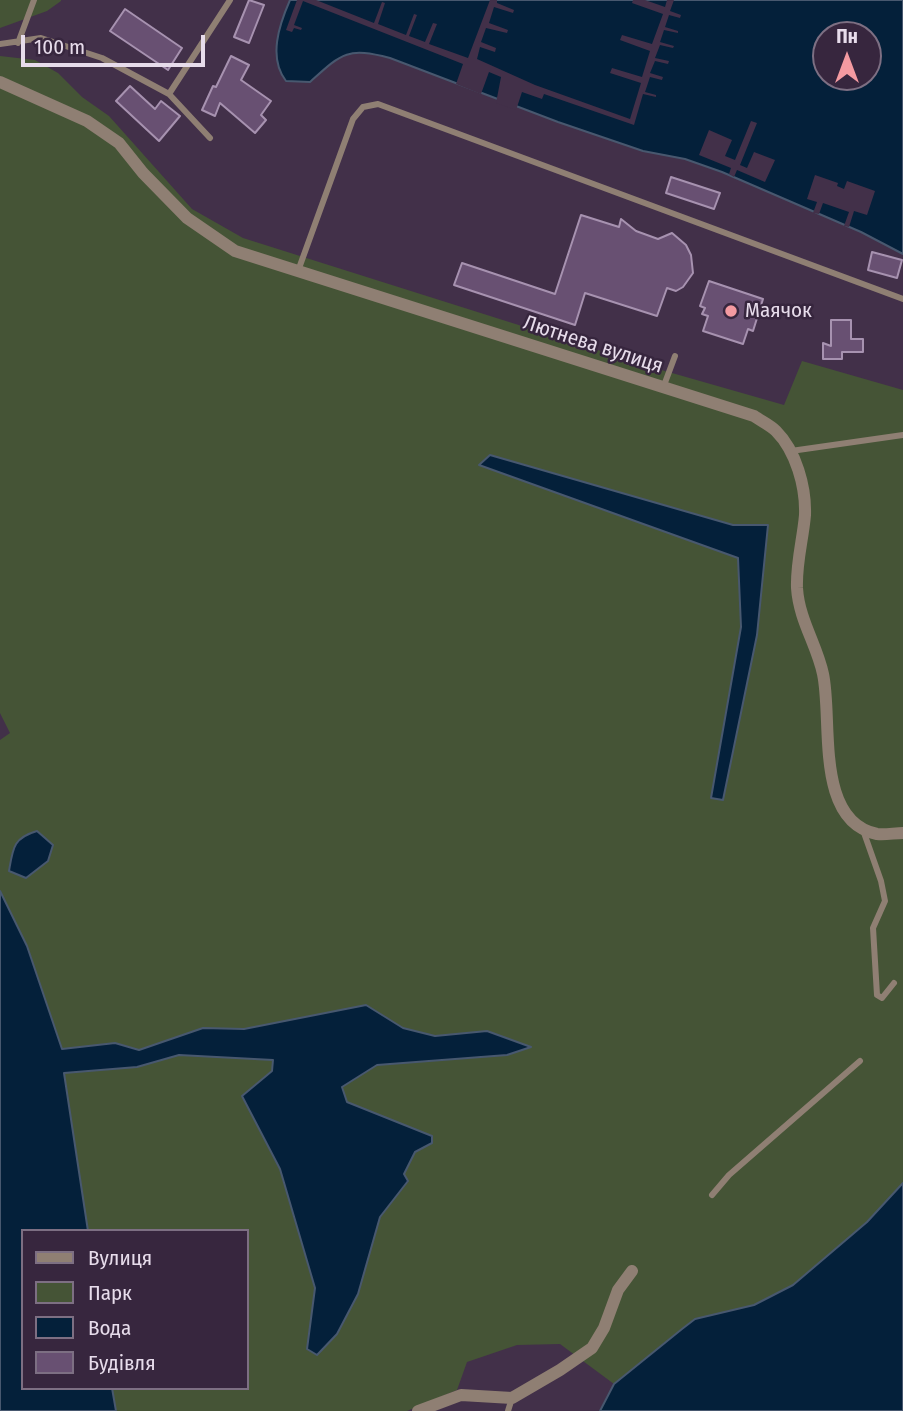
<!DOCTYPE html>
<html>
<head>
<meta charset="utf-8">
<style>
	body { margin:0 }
	#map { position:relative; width:903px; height:1411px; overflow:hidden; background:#423049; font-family:"Fira Sans Condensed",sans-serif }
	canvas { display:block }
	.legend { position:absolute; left:21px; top:1229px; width:228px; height:161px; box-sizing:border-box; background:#37263e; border:2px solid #7d6f83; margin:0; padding:9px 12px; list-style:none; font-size:21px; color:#e7dceb }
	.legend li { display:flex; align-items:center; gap:14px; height:35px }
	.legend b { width:35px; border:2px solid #7d6f83 }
	.north { position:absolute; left:812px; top:21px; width:70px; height:70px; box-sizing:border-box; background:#37263e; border:2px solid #7d6f83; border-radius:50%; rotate:0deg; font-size:19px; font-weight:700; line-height:28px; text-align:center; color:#e7dceb }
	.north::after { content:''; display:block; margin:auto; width:24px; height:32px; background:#f49aa1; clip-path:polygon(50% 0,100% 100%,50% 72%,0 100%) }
	.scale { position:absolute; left:21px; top:35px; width:184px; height:32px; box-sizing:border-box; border:4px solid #e7dceb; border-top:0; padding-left:9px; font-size:21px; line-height:24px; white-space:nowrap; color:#e7dceb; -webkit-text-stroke:5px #37263e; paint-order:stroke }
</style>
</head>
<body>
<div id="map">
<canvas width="903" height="1411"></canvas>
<ul class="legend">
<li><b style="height:9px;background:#8f7f73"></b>Вулиця</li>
<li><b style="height:19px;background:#455436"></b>Парк</li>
<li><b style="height:19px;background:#04203a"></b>Вода</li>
<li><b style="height:19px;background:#685072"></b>Будівля</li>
</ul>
<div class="north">Пн</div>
<div class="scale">100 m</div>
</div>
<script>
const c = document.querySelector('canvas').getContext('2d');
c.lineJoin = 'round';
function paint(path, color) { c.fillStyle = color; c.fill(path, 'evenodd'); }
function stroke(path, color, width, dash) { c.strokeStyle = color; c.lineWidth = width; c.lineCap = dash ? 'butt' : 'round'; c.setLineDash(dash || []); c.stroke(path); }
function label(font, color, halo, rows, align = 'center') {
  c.font = font + ' "Fira Sans Condensed",sans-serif'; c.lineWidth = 5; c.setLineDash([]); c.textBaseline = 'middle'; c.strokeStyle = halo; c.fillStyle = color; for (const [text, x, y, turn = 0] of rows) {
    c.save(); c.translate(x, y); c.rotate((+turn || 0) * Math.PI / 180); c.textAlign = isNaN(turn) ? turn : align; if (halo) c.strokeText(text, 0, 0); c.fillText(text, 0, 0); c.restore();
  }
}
paint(new Path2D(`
	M0,0H61V1L47,11L0,28Z
	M0,56L35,60L58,73L82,97L109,116L192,209L243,238L658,369L784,405L802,361L903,390V1183L867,1222L793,1285L754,1305L695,1319L614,1384L560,1344L517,1345L467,1362L457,1390L407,1411H116L112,1388H247V1231H88L63,1073L137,1067L179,1055L273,1060L272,1071L242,1096L280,1169L315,1289L312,1318L358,1294L380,1217L408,1182L404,1175L415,1152L431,1136L347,1102L342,1087L377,1065L507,1055L487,1031L435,1036L403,1028L366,1005L244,1029L203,1028L139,1050L115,1043L62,1049L27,946L0,891V740L10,733L0,713ZM490,455L733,525H767L757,635L723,800L711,798L741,627L738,558L480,465Z`), '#455436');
const water = new Path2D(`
	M290,0H903V254L861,232L722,172L685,159L643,151L558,122L390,58C347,47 342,53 310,82L286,81C268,58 279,25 290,0ZM826,35H868V77H826Z
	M490,455L733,525H768L757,635L723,800L711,798L741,627L738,558L479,465Z
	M37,831L53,845L48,861L26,878L9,871C13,848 13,838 37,831Z
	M0,891L27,946L62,1049L115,1043L139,1050L203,1028L244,1029L366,1005L403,1028L435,1036L487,1031L531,1047L507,1055L377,1065L342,1087L347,1102L432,1136V1143L415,1152L404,1174L408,1181L380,1217L358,1294L337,1334L317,1355L307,1349L315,1288L280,1169L242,1096L272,1071L273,1060L179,1055L137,1067L64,1073L88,1231H23V1388H112L116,1411H0Z
	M903,1183V1411H600L614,1384L682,1329L695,1319L754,1305L793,1285L867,1222Z`);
paint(water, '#04203a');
stroke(water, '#48586f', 2);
paint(new Path2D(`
	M297,0H316L374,23L382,2L385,3L378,24L406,35L414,14L417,15L409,36L425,42L433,23L437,24L429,44L468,58L490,0H497V3L514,10L513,13L494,7L489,23L508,30L507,33L486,28L481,42L496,48L495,52L480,47L477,59L535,85L630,119L641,83L610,73L612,68L642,77L650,51L620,40L622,35L652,44L663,14L632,3L633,0H645L665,7L667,0H674L670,11L681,15L680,18L669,15L665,27L678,31V33L664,30L660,42L674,46L673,48L660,45L655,58L669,61L668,64L655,61L650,73L663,77L662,80L650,77L645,92L656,95V97L643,94L634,125L544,94L542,99L522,92L516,110L496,103L501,77L489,72L481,94L456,84L463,64L303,1L294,25L302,28L301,30L294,28L292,32L286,30Z
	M751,121L757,123L740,165L747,168L754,152L775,160L765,182L737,170L734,177L729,174L731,168L699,155L709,130L732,140L725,156L735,160Z
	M815,175L838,183L837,186L844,189L847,181L875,191L867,215L854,211L849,227L844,226L849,212L823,203L819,214L813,213L817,202L807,199Z`), '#423049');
const building = new Path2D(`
	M249,0L264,5L249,43L234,37Z
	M125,9L182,48L168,70L110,31Z
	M231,56L249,65L241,80L271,101L261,115L266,120L255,133L220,103L215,116L202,110L213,86L216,87Z
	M130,86L155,109L161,101L180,116L159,141L116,101Z
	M671,177L720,193L714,209L666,193Z
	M581,215L619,227L621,219L636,231L658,239L672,233L686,245L691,255L693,273L683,287L676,291L667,288L657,316L585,293L575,325L454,285L462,263L555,294Z
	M872,252L902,260L897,278L868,270Z
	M709,281L763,299L753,331L748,329L743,344L703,331L708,316L702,314L705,308L700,306Z
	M831,320H851V339H863V352H842V359H823V343L831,346Z`);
paint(building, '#685072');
stroke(building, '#a792b0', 2);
stroke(new Path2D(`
	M18,43L34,0
	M0,44L41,38L102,58L169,94L230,0
	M169,94L210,138
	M298,271L353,119L363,107L378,104L903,299
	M663,388L675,356
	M791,451L903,435
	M863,830L881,881L885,901L873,928L877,995L882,998L894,983
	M712,1195L729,1175L860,1061
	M508,1411L512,1398`), '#8f7f73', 6);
stroke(new Path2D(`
	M0,82L87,121L119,143L143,173L187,218L235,251L754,416C761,421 770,425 776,431C796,451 806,487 805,515C803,539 796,563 797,588C799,620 817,645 823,674C833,720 814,821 877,834C885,835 895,833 903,833
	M418,1411L461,1395L512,1398L560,1370L592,1348L604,1328L618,1290L632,1271`), '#8f7f73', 12);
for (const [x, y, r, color] of [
	[731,311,7,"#f49aa1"]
]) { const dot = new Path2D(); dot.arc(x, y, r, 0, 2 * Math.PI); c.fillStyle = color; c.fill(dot); stroke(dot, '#37263e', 2.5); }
label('21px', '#e7dceb', '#37263e', [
	["Маячок",745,311]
], 'left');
label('21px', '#e7dceb', '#37263e', [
	["Лютнева вулиця",593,345,18]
]);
</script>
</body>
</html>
